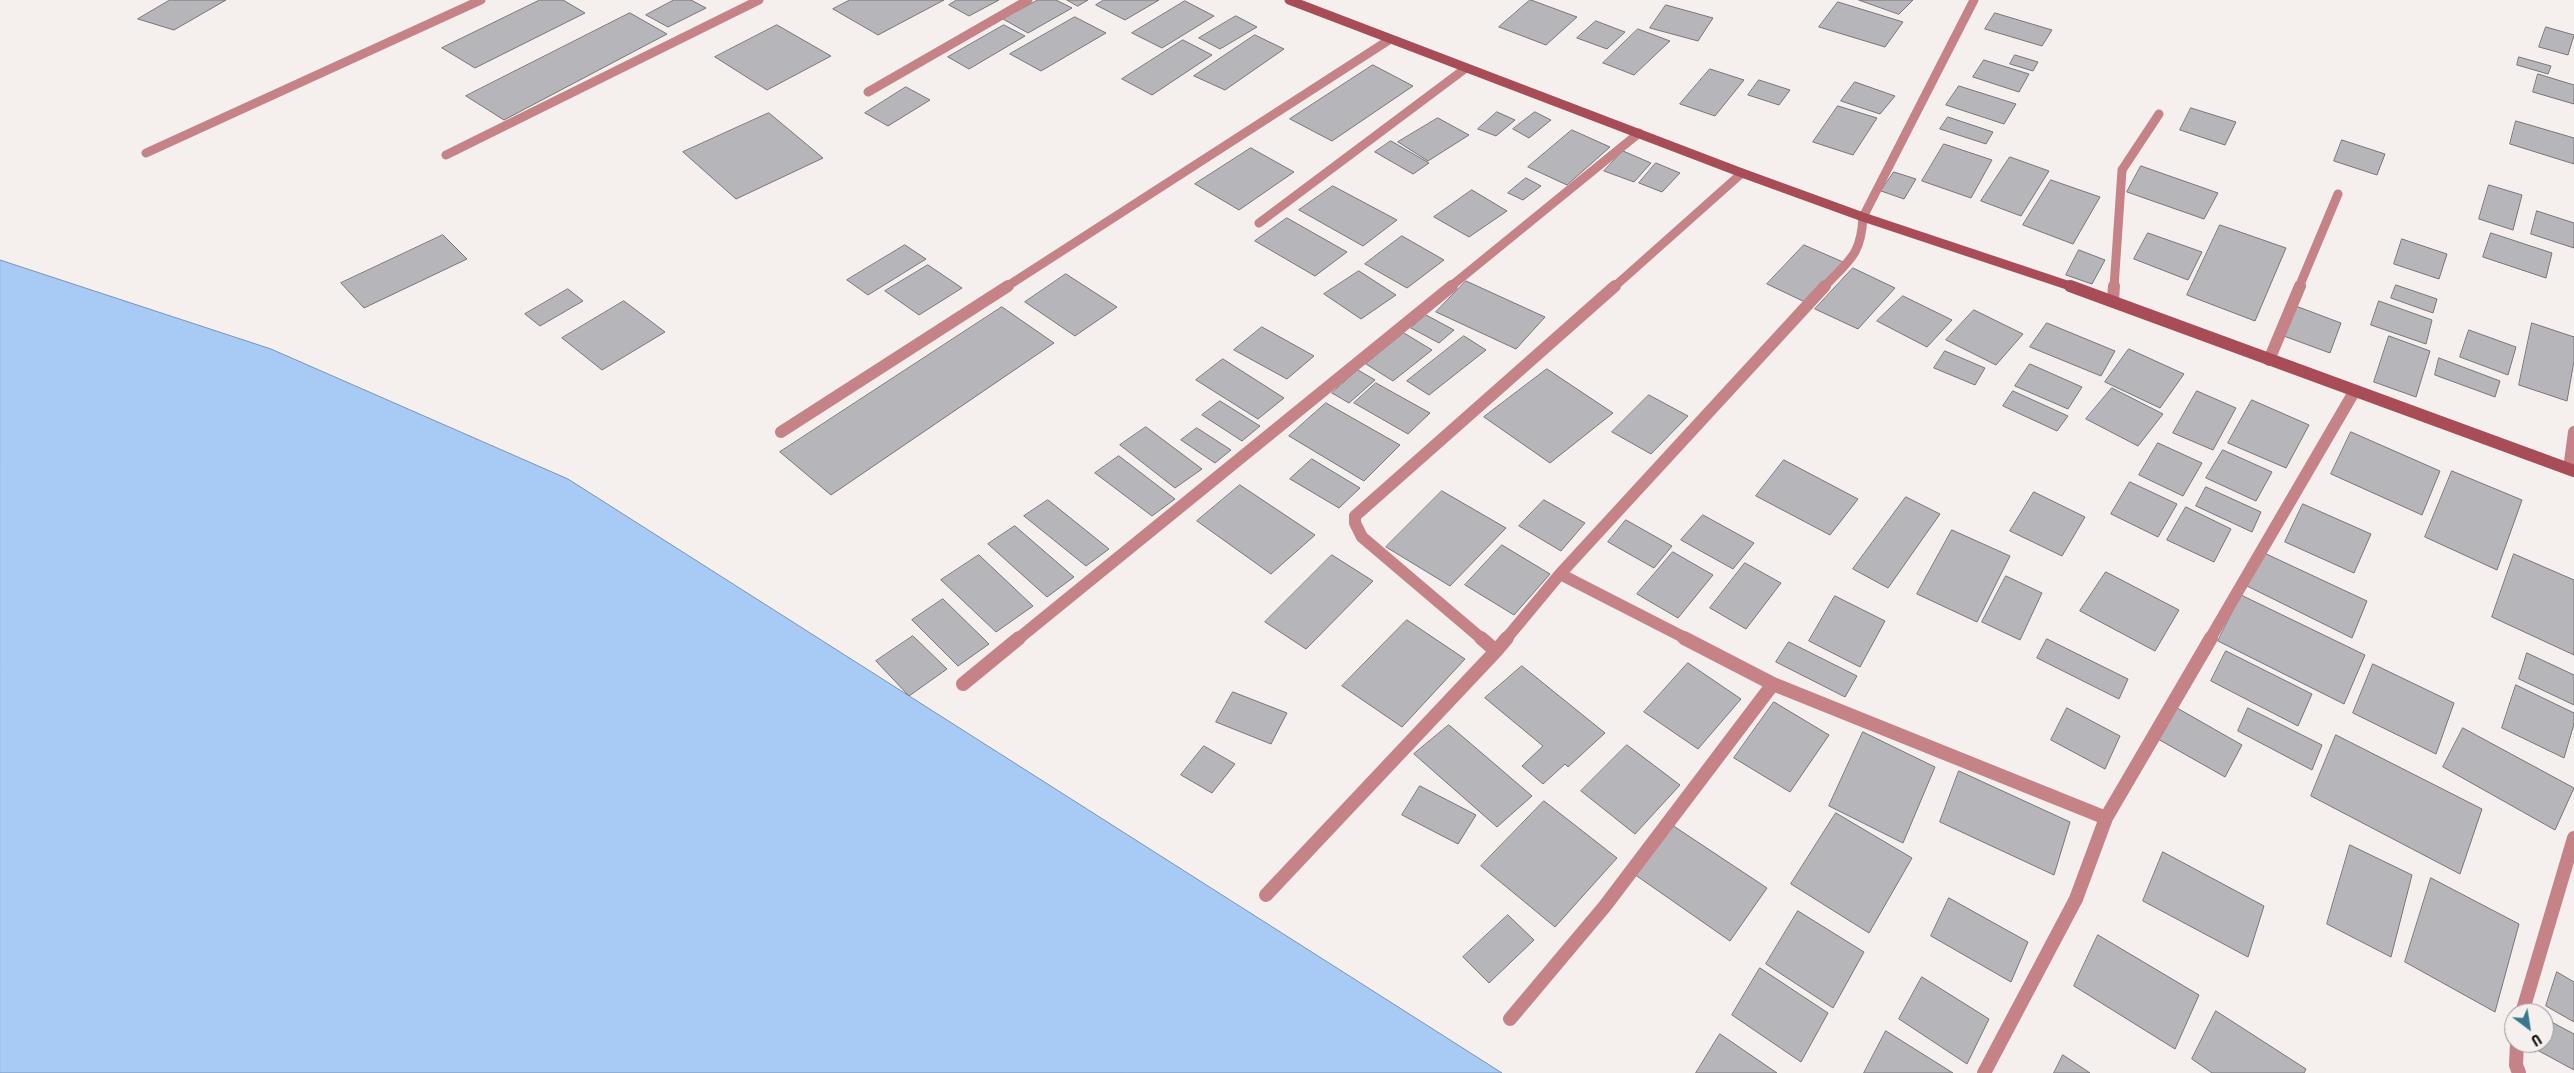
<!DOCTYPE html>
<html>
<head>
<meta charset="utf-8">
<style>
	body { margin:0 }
	#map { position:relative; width:2574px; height:1073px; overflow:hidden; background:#f5f0ed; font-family:"Asap Condensed",sans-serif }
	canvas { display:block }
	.north { position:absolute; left:2504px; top:1003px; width:50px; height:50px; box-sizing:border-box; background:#f5f0ed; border:1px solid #9a9694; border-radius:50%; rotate:149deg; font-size:14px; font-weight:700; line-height:20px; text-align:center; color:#110f0e }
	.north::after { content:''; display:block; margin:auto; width:18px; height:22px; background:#38778c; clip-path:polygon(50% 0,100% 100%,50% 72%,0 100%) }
</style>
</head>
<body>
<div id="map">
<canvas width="2574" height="1073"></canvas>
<div class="north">U</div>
</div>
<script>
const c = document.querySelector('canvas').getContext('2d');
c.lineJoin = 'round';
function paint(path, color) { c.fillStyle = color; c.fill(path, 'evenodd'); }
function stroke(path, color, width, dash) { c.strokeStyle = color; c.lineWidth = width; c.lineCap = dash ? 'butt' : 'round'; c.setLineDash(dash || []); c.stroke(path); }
const water = new Path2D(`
	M0,260L271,349L568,479L1502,1073H0Z`);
paint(water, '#a8cbf6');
stroke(water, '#7b93b0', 1);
const building = new Path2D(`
	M170,0H226L174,30L138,19Z
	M540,0H563L585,13L475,68L442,48Z
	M674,0H691L706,8L668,27L646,15Z
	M850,0H944L878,35L833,9Z
	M957,0H999L969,16L949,5Z
	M1038,0H1056L1072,8L1028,33L1003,19Z
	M1067,0H1088L1078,6Z
	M1104,0H1159L1125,20L1096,5Z
	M1530,0H1531L1577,17L1546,45L1499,27Z
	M1859,0H1913L1899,14Z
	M1185,1L1214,16L1162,48L1132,33Z
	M1838,2L1903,22L1885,47L1819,27Z
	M1666,5L1713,18L1698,41L1650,28Z
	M630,13L667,34L504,120L466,96Z
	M1995,13L2052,30L2042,46L1985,29Z
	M1236,16L1257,27L1220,49L1199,38Z
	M1075,17L1106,33L1041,71L1010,54Z
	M1596,21L1625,32L1607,49L1577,38Z
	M777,25L831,56L767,90L715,57Z
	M1004,25L1025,36L969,69L948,57Z
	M2546,27L2574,35L2568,55L2539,47Z
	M1638,29L1670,41L1634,75L1603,63Z
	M1255,35L1284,49L1225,90L1194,76Z
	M1183,40L1212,55L1152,95L1122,79Z
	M2015,55L2038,62L2033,71L2010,64Z
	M2519,57L2551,66L2548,74L2517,65Z
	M1984,60L2029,74L2019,92L1973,77Z
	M1373,65L1413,86L1332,141L1290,119Z
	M1710,69L1744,80L1715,116L1680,104Z
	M2538,74L2574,85V104L2533,92Z
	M1759,80L1790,90L1779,105L1748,95Z
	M1855,82L1895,96L1880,114L1841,101Z
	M1959,86L2016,104L2004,124L1946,105Z
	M906,87L930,100L888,126L865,113Z
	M1838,106L1877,118L1853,155L1813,142Z
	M2191,108L2236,122L2225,145L2180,130Z
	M1497,112L1515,120L1496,136L1478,129Z
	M1535,112L1551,120L1529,138L1513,129Z
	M769,113L823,158L736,199L683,152Z
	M1948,117L1993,132L1986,144L1940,129Z
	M1438,118L1469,135L1428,161L1398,142Z
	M2516,121L2574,138V164L2510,144Z
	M1572,130L1610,147L1567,185L1528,167Z
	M2342,140L2385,154L2377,175L2334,161Z
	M1391,141L1429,163L1413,174L1375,152Z
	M1944,144L1992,160L1971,198L1922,181Z
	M1251,148L1294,172L1239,210L1195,184Z
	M1623,151L1651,163L1634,182L1604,171Z
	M2010,157L2049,171L2021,216L1981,201Z
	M1656,163L1680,173L1662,192L1639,183Z
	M2141,166L2218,193L2204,219L2127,192Z
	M1894,172L1916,179L1904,199L1881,191Z
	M1526,178L1541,186L1523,200L1508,193Z
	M2051,180L2100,197L2073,244L2023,225Z
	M2489,185L2522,195L2513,230L2479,219Z
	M1333,186L1397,220L1363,246L1299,210Z
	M1472,190L1507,211L1469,237L1434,217Z
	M2537,211L2574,223V248L2531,234Z
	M1287,218L1347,252L1315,276L1255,241Z
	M2220,225L2286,248L2255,321L2187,295Z
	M2148,233L2202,252L2188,280L2134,259Z
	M2491,233L2552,253L2546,278L2483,257Z
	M443,235L467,259L364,308L341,283Z
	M1402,236L1444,260L1407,288L1365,264Z
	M2402,239L2447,254L2439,279L2394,264Z
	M905,245L926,259L868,295L847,280Z
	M1804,245L1843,262L1807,303L1767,284Z
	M2079,250L2105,260L2092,284L2066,275Z
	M928,265L962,288L919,315L885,291Z
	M1853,268L1895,288L1858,329L1815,309Z
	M1359,271L1396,295L1361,319L1324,294Z
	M1066,274L1117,307L1075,336L1025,302Z
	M1466,281L1545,317L1516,349L1436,312Z
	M2396,285L2437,299L2433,313L2391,298Z
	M568,289L583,301L540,326L525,314Z
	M1903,296L1952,320L1927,347L1877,321Z
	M624,301L665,332L602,370L562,338Z
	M2379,301L2432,320L2426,344L2371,325Z
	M2293,305L2341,323L2330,353L2281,335Z
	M1002,307L1054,343L831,495L780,452Z
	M1974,310L2023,334L1996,365L1946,340Z
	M1426,315L1454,330L1439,343L1411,328Z
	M2047,323L2115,351L2101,376L2030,347Z
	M2532,323L2574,337V361L2567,401L2519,385Z
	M1262,327L1314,356L1287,379L1234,350Z
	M2469,330L2516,347L2508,375L2460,357Z
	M1404,333L1432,350L1393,381L1366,364Z
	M1464,336L1486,350L1429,395L1407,381Z
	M2389,336L2430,351L2416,397L2374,382Z
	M2129,349L2184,374L2160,408L2105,382Z
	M1945,351L1985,368L1975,385L1934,368Z
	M2439,358L2500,381L2495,397L2435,375Z
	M1223,359L1284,398L1258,419L1196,380Z
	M2030,364L2082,387L2068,409L2015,386Z
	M1547,369L1613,413L1550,463L1484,417Z
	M1358,370L1375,380L1349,403L1332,393Z
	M1376,383L1430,413L1408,434L1354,403Z
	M2112,388L2163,414L2138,446L2086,419Z
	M2013,391L2068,416L2057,431L2003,406Z
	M2197,391L2236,408L2213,450L2173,433Z
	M1649,395L1688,416L1651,454L1612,432Z
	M2252,400L2309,425L2286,468L2228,443Z
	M1220,401L1260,426L1242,441L1202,415Z
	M1326,403L1400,445L1364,481L1289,436Z
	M1146,427L1202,469L1175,488L1120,445Z
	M1197,428L1231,450L1215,463L1181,440Z
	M2351,432L2440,471L2422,515L2331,474Z
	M2158,443L2202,463L2183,496L2139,475Z
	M2223,450L2272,472L2256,501L2206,478Z
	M1119,456L1175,499L1152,516L1095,473Z
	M1312,459L1360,488L1339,508L1290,479Z
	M1784,460L1858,499L1830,535L1756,496Z
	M2452,471L2522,500L2497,570L2425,537Z
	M2130,482L2177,504L2158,537L2111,514Z
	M1240,485L1315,535L1271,574L1197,521Z
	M2206,487L2261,512L2252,532L2196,506Z
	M1442,491L1506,528L1450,586L1386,547Z
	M2034,492L2085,517L2062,556L2010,531Z
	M1906,497L1940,514L1888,588L1853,569Z
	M1048,500L1109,549L1086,566L1024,516Z
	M1544,500L1585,523L1561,551L1519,526Z
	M2303,504L2371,534L2354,573L2285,542Z
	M2186,507L2231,529L2214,562L2167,540Z
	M1703,515L1754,543L1733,569L1681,540Z
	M1626,520L1672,546L1654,568L1608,542Z
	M1015,526L1074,577L1047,597L988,544Z
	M1952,530L2010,556L1977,622L1917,594Z
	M1502,545L1550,574L1514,615L1465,585Z
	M1673,552L1713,575L1678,618L1637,594Z
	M2262,552L2367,601L2352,638L2245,585Z
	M2514,554L2574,580V655L2492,617Z
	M979,555L1033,606L996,632L941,580Z
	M1332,555L1373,581L1306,649L1265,622Z
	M1745,563L1781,583L1746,629L1710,608Z
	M2106,572L2179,610L2155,651L2080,611Z
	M2006,576L2042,593L2020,640L1982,622Z
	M2241,595L2365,655L2344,704L2218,641Z
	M1835,596L1885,621L1860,667L1809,641Z
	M943,599L989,644L958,666L912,620Z
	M1407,620L1465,659L1402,727L1342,686Z
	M913,636L947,669L909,696L876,661Z
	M2047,639L2128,679L2119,699L2037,658Z
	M1789,642L1857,676L1845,697L1776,662Z
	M2226,651L2312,694L2298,726L2211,681Z
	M2527,653L2574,675V705L2519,679Z
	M1688,663L1741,699L1698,749L1644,712Z
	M2373,664L2454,703L2436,754L2353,713Z
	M1522,666L1605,733L1568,767L1565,764L1543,784L1522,766L1543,746L1485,698Z
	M2516,685L2574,713V724L2564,758L2502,728Z
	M1233,692L1287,713L1271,744L1216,722Z
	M1774,702L1829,735L1790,792L1734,758Z
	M2067,708L2120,736L2105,769L2051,740Z
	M2177,708L2242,745L2225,777L2158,739Z
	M2248,708L2322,745L2312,770L2238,731Z
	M1449,725L1532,796L1497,827L1414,754Z
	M2463,728L2574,788L2555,830L2443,767Z
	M1863,732L1935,767L1903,843L1829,806Z
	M2336,735L2482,809L2460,874L2311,796Z
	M1627,745L1680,785L1635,834L1581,791Z
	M1204,746L1235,764L1212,793L1181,775Z
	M1959,771L2070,822L2054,875L1940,822Z
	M1420,786L1476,815L1458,844L1402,815Z
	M1544,801L1617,858L1555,927L1481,866Z
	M1836,813L1912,858L1869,933L1791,884Z
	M1672,825L1767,888L1730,941L1634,874Z
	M2350,845L2412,875L2391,957L2327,924Z
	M2163,852L2264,906L2248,957L2143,901Z
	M2431,878L2519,924L2495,1012L2405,962Z
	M1949,898L2028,942L2011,982L1931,936Z
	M1798,911L1864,952L1833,1008L1766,964Z
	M1508,915L1534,940L1489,983L1463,957Z
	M2098,935L2199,995L2175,1049L2074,986Z
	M1760,968L1828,1013L1801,1062L1732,1015Z
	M2557,972L2574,982V1022L2546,1006Z
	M1922,977L1989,1019L1967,1064L1899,1019Z
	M2216,1011L2306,1069L2304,1073H2212L2192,1059Z
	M2544,1018L2574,1034V1070L2528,1045L2544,1043Z
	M1886,1031L1953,1073H1864Z
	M1720,1034L1777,1073H1696Z
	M2063,1055L2090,1073H2054Z`);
paint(building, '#b6b5ba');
stroke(building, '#767579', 1);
stroke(new Path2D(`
	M146,153L481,0`), '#c58388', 9);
stroke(new Path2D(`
	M868,92L1028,0
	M446,155L759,0
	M1259,223L1466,68
	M1006,287L1389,40
	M1450,287L1639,133
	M1614,287L1742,173
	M1824,287C1849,260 1861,256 1863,217L1974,0
	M2114,287L2122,170L2159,114
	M2299,287L2338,194`), '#c58388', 9);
stroke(new Path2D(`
	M2113,300L2114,286
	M2269,360L2300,286
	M781,432L1008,286
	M2569,469L2574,432
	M1560,574L1687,639
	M1018,639L1452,286
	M1482,639L1362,537L1355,523V516L1615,286
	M1506,639L1560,574L1825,286
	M2210,639L2354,392`), '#c58388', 12);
stroke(new Path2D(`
	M1481,638L1496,651L1507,638
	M1684,638L1773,684L2106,818
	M963,684L1019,638
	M1266,895L1496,651
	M2522,1013L2574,838
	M1510,1019L1605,906L1773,684
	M2517,1043L2516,1065L2519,1073
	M1984,1073L2076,899L2106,818L2211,638`), '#c58388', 14);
stroke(new Path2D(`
	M1289,0L1742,173L1863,217L2073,287`), '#a84c57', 9);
stroke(new Path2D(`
	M2070,286L2574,471`), '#a84c57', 12);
</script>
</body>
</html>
